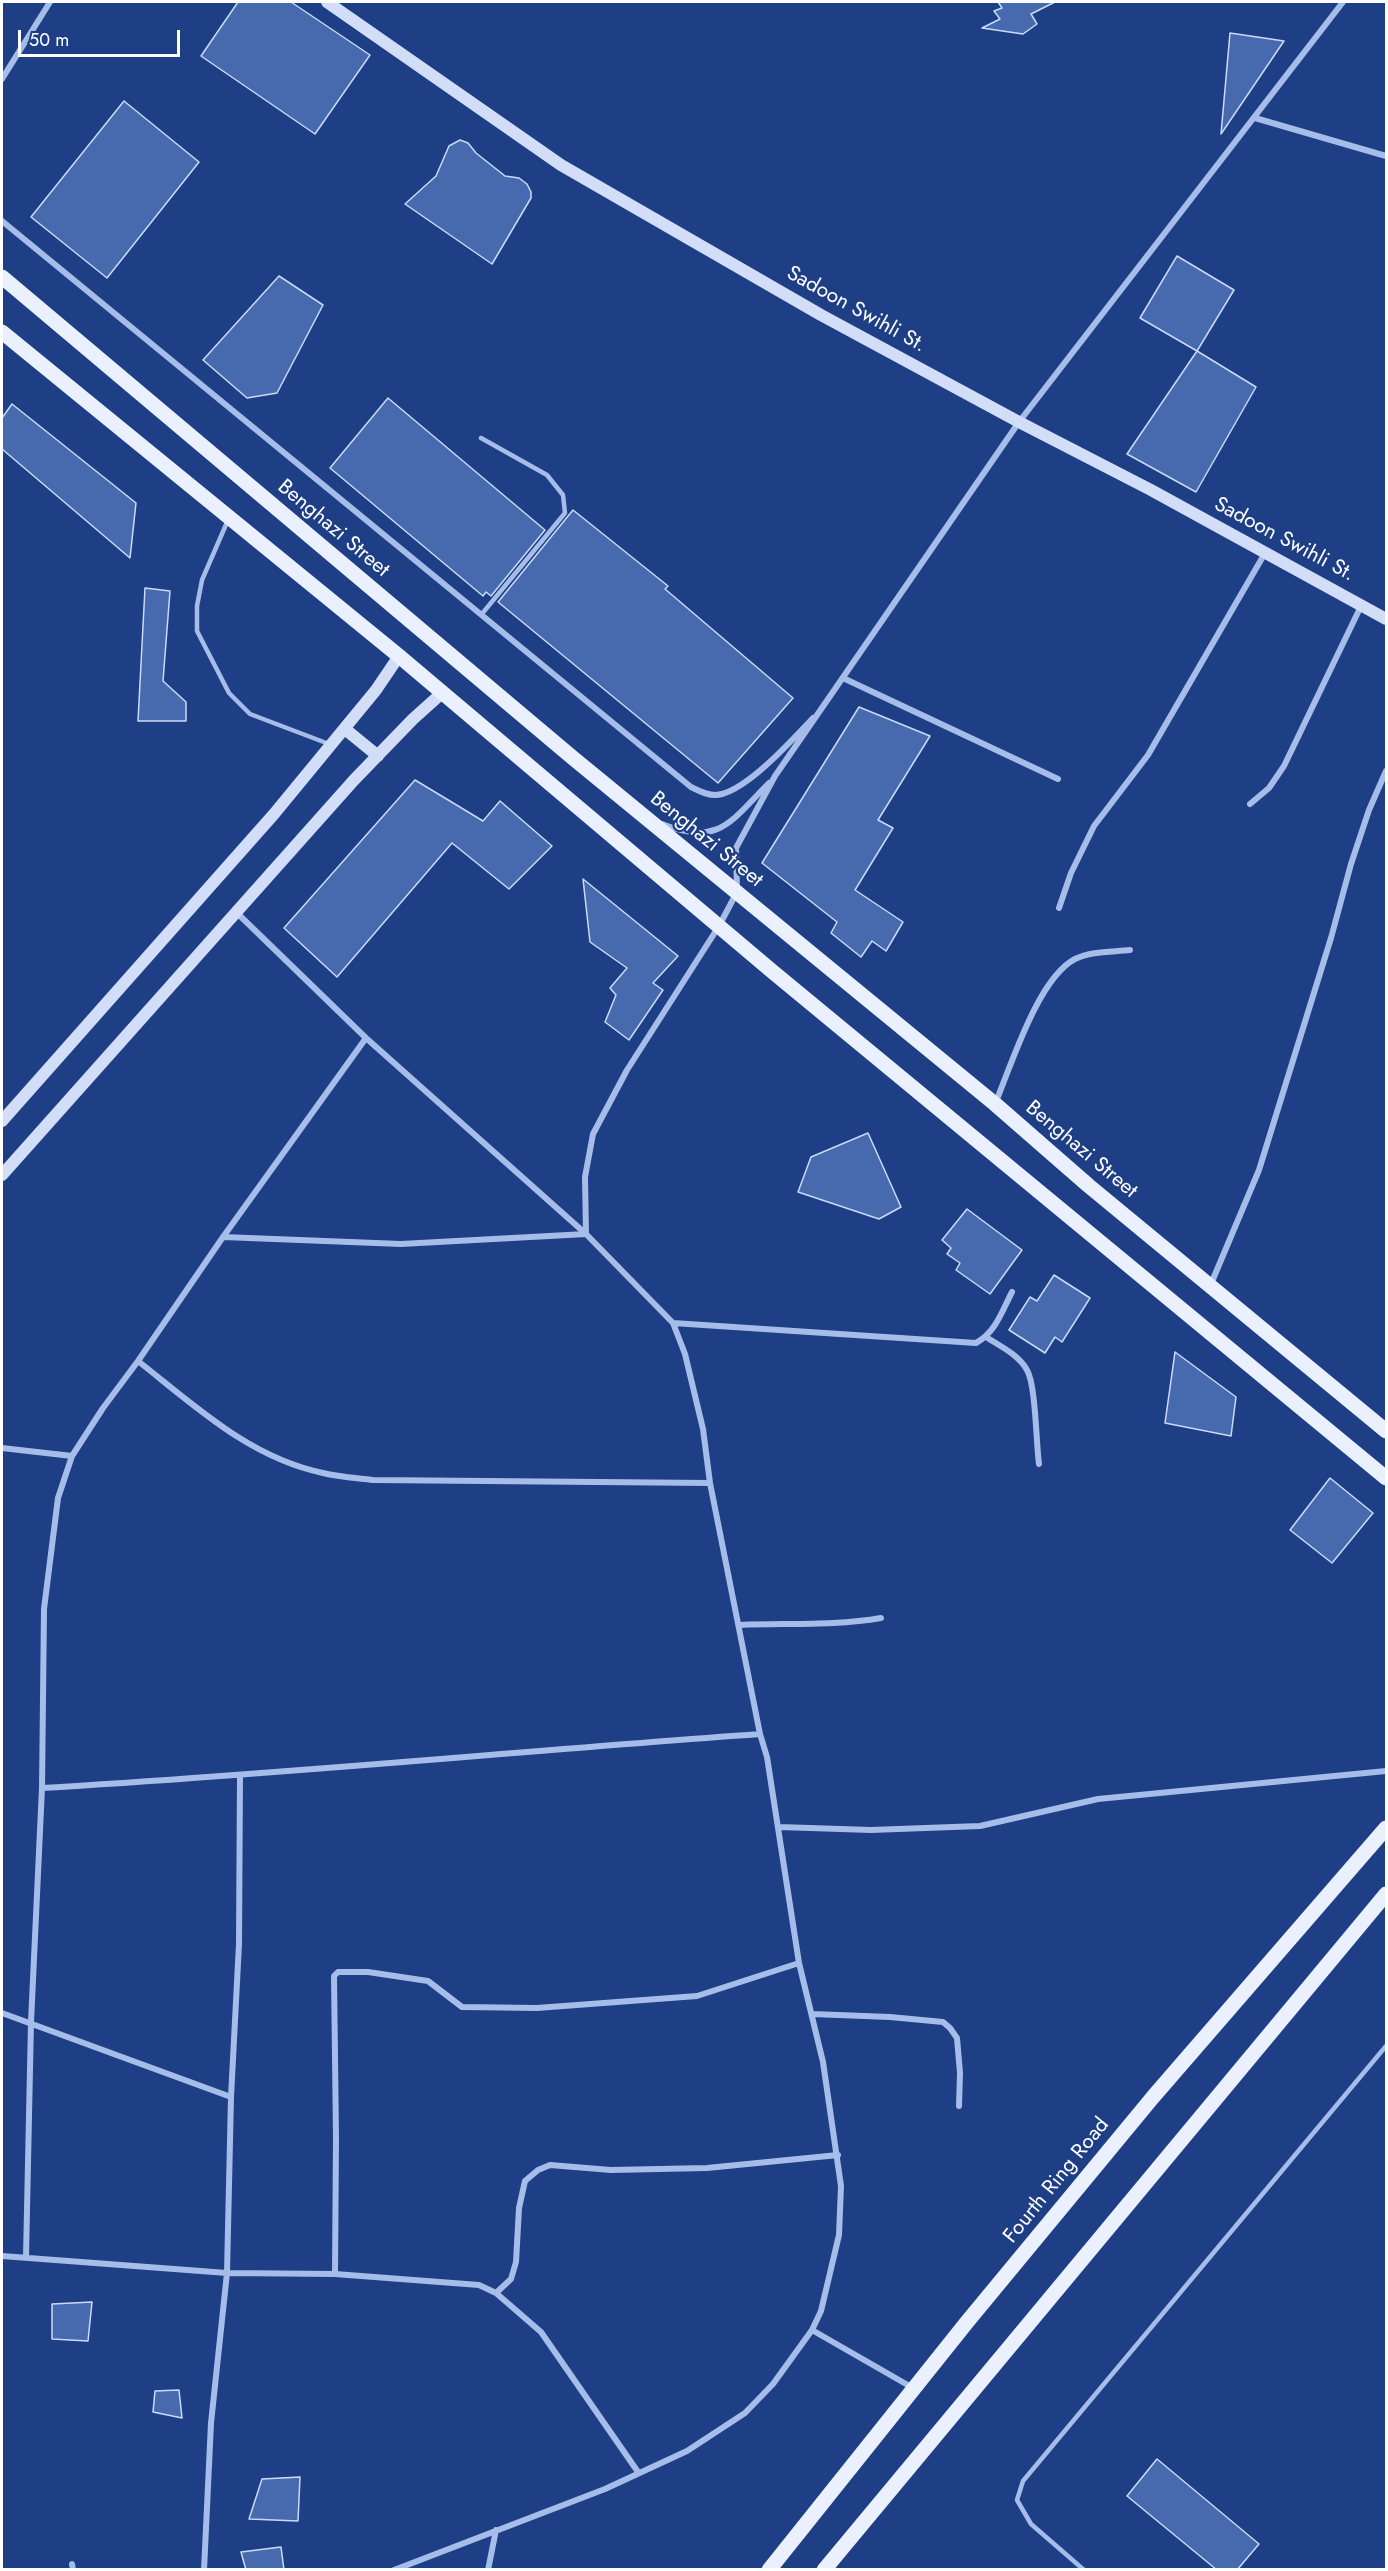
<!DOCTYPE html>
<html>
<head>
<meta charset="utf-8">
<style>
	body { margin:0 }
	#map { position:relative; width:1388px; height:2571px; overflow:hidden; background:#1e3f85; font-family:Jost,sans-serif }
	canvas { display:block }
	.frame { position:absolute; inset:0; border:3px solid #fff; pointer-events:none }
	.scale { position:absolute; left:18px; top:30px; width:162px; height:27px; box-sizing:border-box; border:3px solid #fff; border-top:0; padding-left:8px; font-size:18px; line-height:21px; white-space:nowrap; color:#fff; -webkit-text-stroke:4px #1e3f85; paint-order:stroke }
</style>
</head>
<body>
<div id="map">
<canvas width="1388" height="2571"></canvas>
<div class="frame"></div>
<div class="scale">50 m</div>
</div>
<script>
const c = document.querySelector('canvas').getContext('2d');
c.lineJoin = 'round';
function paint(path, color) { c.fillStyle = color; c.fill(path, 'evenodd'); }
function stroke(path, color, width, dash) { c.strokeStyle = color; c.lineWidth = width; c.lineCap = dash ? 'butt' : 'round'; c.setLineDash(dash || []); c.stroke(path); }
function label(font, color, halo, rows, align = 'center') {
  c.font = font + ' Jost,sans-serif'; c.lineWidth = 4.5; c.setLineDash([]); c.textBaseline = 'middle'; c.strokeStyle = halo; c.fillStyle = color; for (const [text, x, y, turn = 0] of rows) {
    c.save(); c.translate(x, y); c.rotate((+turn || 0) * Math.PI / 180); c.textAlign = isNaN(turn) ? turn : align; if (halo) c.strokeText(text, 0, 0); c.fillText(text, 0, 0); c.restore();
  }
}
const building = new Path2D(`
	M238,2H291L370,55L315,134L201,56Z
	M998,2H1055L1031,14L1037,24L1023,34L982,28L1000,19L994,11L1002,8Z
	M1230,33L1284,41L1221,134Z
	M124,101L199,162L107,278L31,217Z
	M460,140L468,143L476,153L505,176L519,178L527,184L531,192V198L492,264L405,204L436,176L449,146Z
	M1177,256L1234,290L1197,351L1140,318Z
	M279,276L323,305L277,393L247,398L203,360Z
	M1197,351L1256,387L1196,492L1127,454Z
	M388,398L545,530L491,596L486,592L483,596L330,468Z
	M12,404L136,503L130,558L2,449V418Z
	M573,510L668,586L665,589L793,698L718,783L498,602Z
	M145,588L170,591L163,681L186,702V721H138Z
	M859,707L930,736L878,820L893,828L855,890L903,922L886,951L872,941L861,957L831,933L837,922L762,863Z
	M415,780L483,821L500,801L552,846L509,889L452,843L337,977L284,928Z
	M583,879L678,956L653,983L663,990L629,1040L605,1022L616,995L610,988L627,968L590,942Z
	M868,1133L901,1207L879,1219L798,1192L811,1157Z
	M967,1209L1022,1250L990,1294L956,1270L960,1263L947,1254L951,1248L942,1240Z
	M1054,1275L1090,1298L1062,1342L1055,1337L1045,1353L1009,1330L1030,1297L1037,1301Z
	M1175,1352L1236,1397L1231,1436L1165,1423Z
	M1330,1478L1373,1513L1332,1563L1290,1530Z
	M92,2302L88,2341L52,2339V2304Z
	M179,2390L182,2418L153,2412L155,2391Z
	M1157,2459L1259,2544L1237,2570H1217L1127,2496Z
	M300,2477L298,2521L249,2519L262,2479Z
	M281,2547L284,2570H246L241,2552Z`);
paint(building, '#4769ae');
stroke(building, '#cbdaf8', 1.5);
stroke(new Path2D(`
	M481,438L547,475L563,495L565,513L481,615
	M228,520L202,580L197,606V631L229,693L250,714L329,744
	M1084,2570L1031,2524L1017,2500L1023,2481L1386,2046`), '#a6bdea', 4.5);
stroke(new Path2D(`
	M2,79L50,2
	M1255,118L1386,156
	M2,221L691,787C701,792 711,797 722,794C751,786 792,740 813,718
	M843,678L1058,779
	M1250,804L1269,788L1284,766L1362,604
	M662,824C719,847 731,821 769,783
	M1059,908L1071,873L1094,826L1148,755L1265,553
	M236,912L366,1038L586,1234L673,1323L685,1354L703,1429L710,1483L760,1734L767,1757L799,1963L823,2062L841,2186L839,2235L821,2311L812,2330L773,2384L745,2413L687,2451L605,2489L394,2570
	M995,1104C1011,1066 1038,978 1075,959C1091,951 1112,952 1130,950
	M223,1237L401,1244L586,1234L585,1177L593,1134L627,1070L719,926L737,892L736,848L775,776L1019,422L1343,2
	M1211,1284L1259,1170L1331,938L1351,864L1369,810L1386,771
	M673,1323L976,1343C996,1332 1002,1311 1012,1292
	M986,1337C1000,1346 1019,1355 1027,1370C1036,1386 1036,1443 1039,1464
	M138,1361C195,1406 250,1458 323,1473C339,1477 357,1478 373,1480L710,1483
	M2,1448L72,1456
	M740,1625C787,1623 835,1626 881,1618
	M42,1788C282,1774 521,1751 760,1734
	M779,1827L871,1830L980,1826L1098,1799L1386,1771
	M2,2013L231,2097
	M812,2014L890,2017L943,2022L950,2028L957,2038L960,2073L959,2106
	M2,2256L227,2273L335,2274L479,2285L496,2293L541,2332L638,2472
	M26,2257L31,2022L42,1788L44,1609L58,1498L72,1456L103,1408L138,1361L223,1237L366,1038
	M335,2274L336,2138L334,1976L338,1972H368L428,1981L462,2007L537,2008L697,1996L799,1963
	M496,2293L511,2279L516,2262L519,2208L525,2181L538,2170L550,2165L611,2170L707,2168L838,2155
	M812,2330L913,2388
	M72,2564L73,2570
	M204,2570L211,2423L227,2273L231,2097L239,1944L240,1776
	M488,2570L496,2530`), '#a6bdea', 6);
stroke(new Path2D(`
	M327,2L561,165L821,315L1019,422L1151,490L1386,619
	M345,729L378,756
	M2,1121L274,814L376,690L399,656
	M2,1175L354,780L413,719L442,693`), '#d2def8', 12);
stroke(new Path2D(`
	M2,277L573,758L995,1104L1089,1186L1386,1431
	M2,332L399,656L773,972L1386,1478
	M769,2570L967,2322L1153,2097L1386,1828
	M824,2570L1386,1894`), '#eaf0fe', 15);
label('21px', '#fff', '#1e3f85', [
	["Sadoon Swihli St.",856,310,29],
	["Benghazi Street",333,529,40],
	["Sadoon Swihli St.",1284,540,28],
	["Benghazi Street",706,840,39],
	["Benghazi Street",1081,1150,40],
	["Fourth Ring Road",1057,2181,-51]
]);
</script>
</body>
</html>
